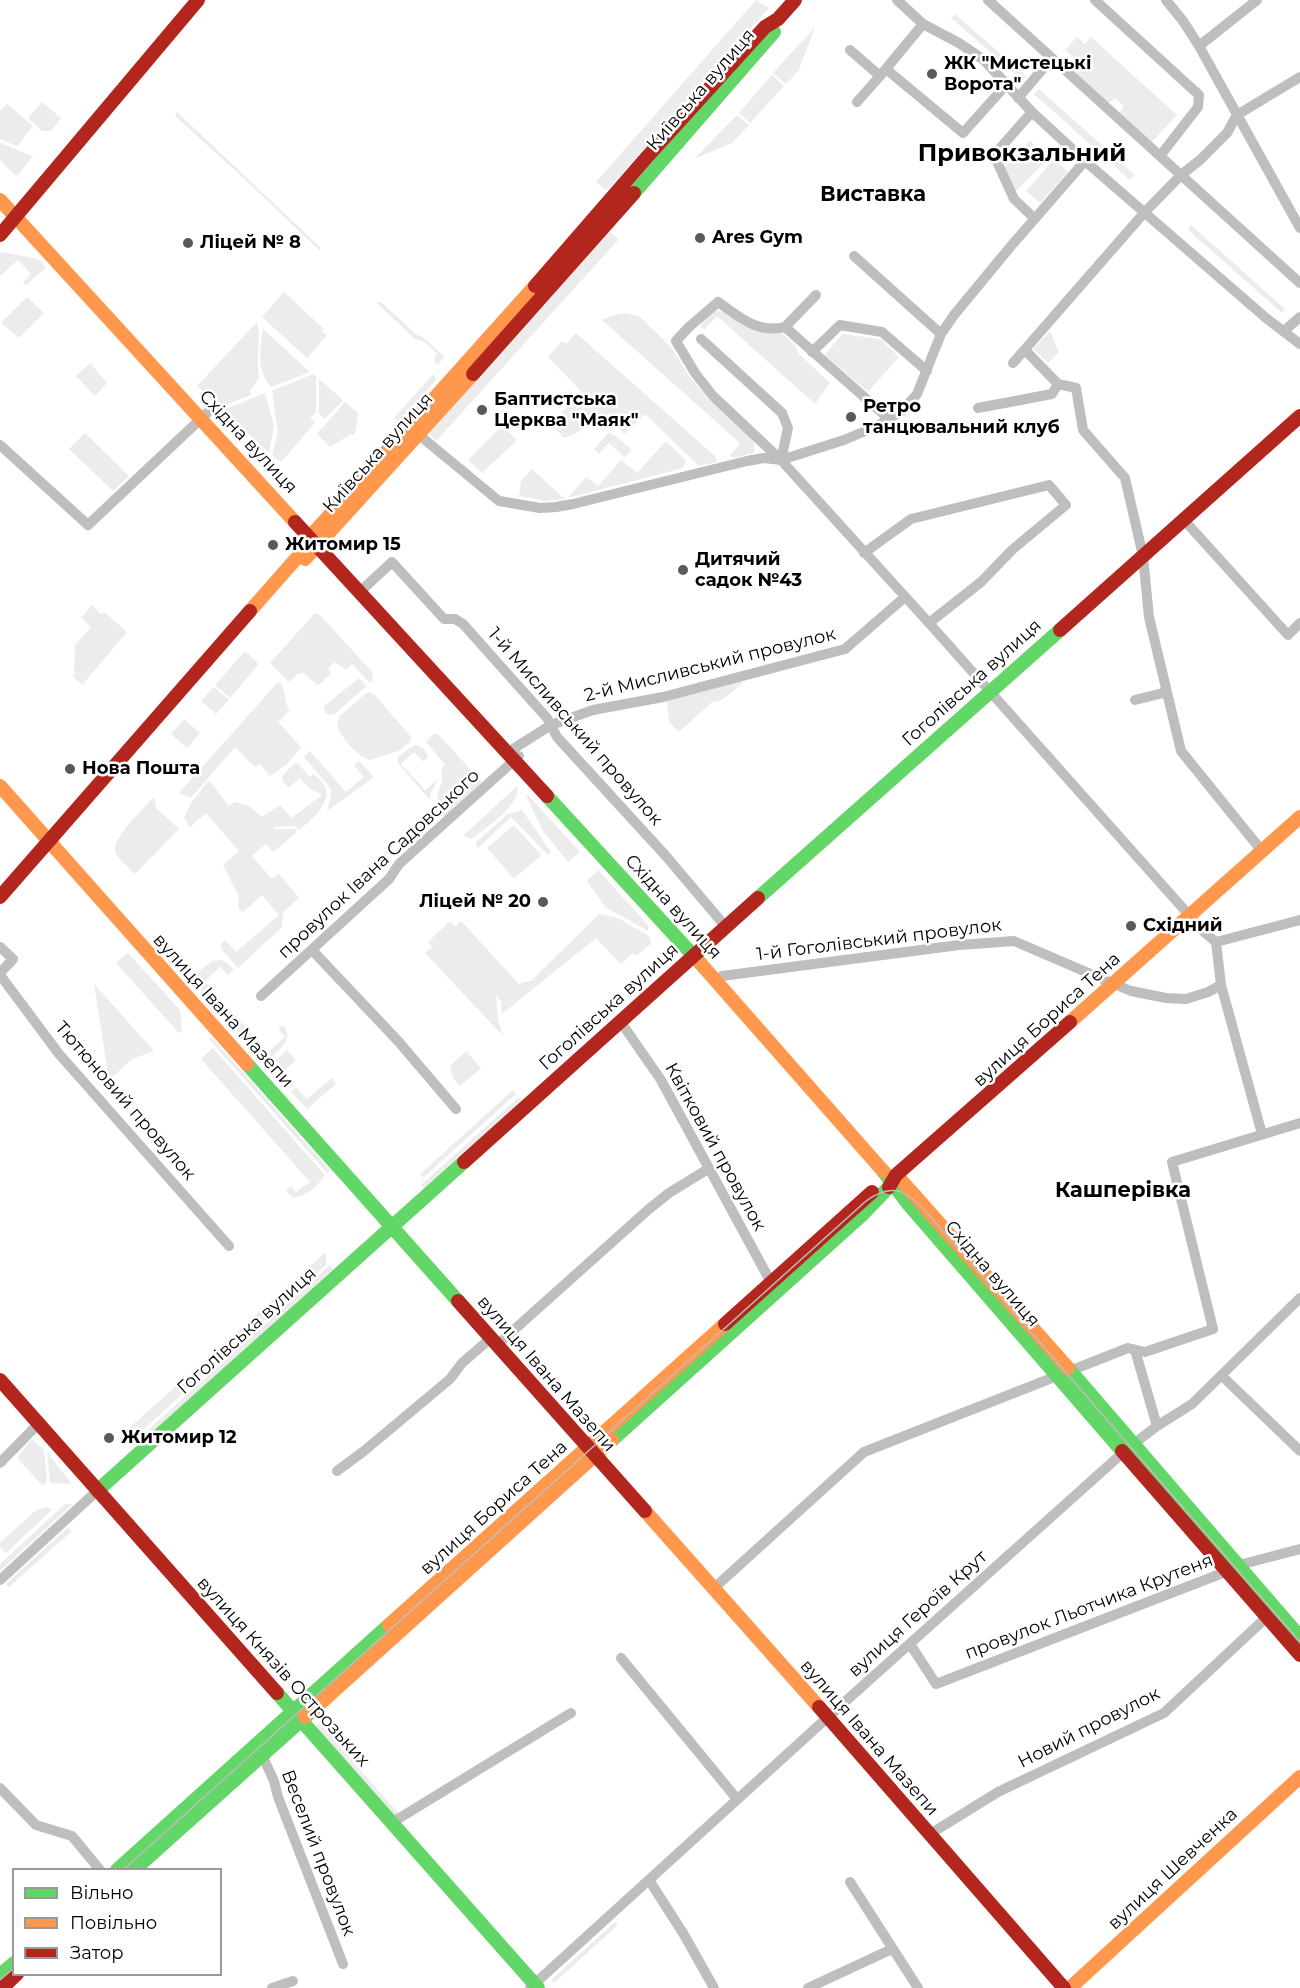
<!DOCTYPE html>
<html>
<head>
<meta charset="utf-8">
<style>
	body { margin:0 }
	#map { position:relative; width:1300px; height:1988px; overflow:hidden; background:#fff; font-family:Montserrat,sans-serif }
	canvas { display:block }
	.legend { position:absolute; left:12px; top:1868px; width:210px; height:108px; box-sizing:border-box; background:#fff; border:2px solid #999; margin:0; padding:8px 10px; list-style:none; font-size:18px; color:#000 }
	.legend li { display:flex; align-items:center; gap:12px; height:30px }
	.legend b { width:30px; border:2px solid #999 }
</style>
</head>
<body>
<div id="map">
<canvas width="1300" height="1988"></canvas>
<ul class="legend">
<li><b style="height:8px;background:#63d668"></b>Вільно</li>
<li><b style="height:8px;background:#ff974d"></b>Повільно</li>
<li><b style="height:8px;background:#b3261e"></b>Затор</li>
</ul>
</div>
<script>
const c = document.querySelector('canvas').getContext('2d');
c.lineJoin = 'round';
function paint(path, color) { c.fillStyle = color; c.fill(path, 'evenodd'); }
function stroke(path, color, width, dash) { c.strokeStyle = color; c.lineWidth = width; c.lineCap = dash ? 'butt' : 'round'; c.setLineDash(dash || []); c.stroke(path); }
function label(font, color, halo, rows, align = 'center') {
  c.font = font + ' Montserrat,sans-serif'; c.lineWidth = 5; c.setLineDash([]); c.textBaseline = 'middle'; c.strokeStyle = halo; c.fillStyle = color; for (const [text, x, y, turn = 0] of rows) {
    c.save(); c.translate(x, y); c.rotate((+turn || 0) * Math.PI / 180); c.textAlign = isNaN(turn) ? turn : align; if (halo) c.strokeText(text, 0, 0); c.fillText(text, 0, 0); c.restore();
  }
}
paint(new Path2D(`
	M756,0L769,8L612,185L606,190L596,182Z
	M955,14L1026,76L1022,80L951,18Z
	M815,27L799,70L786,84L773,73Z
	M1077,37L1085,44L1091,37L1177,115L1151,143L1119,113L1124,106L1115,98L1108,104L1076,74L1083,66L1065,50Z
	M772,75L784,86L750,123L739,113Z
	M1039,89L1135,175L1130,180L1034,94Z
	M42,102L61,118L51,131H42L28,118Z
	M7,104L33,126L17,146L0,139V111Z
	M177,112L320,247V251L237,172L175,116Z
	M737,115L749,125L732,143L694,159Z
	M1030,140L1043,155L1039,159L1044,163L1015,192L1005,167Z
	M0,143L33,156L18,175H15L0,160Z
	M1054,159L1068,172L1040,203L1026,191Z
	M1191,225L1285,309L1282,313L1188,230Z
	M608,231L619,239L436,441L431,436L430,430Z
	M2,252L38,259L46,268L26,285L23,282L31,274L18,260L0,276V254Z
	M360,287L376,302H381L417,335L423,337L445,357L437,365L434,360L437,353L423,341L415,339Z
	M284,292L324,329L322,331L327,335L307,358L262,317Z
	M27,297L44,313L19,338L1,323Z
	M717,310L776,328L795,345L799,354L830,383L815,404L717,316L704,330L700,326L711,313Z
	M626,313L639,316L671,347L690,377L707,398L752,438L755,445L754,453L734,458L730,456L740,443L602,320L614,315Z
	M257,322C261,340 256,358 259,378L250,391L251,395L220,407L197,386Z
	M263,329L310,372L271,387C256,369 260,351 263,329Z
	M1050,331L1059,352L1048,363L1033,349Z
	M576,333L715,456L717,462L699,466L645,414L625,434L610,421L603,428L593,420L577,433L564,438L551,424L581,391L548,357L562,341L566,344Z
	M842,334L880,339L899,357L868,392L825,355Z
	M90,363L107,383L95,396L76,376Z
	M313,374L316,376V412L310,418L315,423L281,462L272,455L278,432L272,391Z
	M433,374L436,380L399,423L394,418Z
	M319,379L343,400L325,419L319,414Z
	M265,393L274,426L269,453L223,410Z
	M345,402L358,413L355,433L353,435L351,434L330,447L317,434Z
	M502,426L517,440L482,473L468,460Z
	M85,433L129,476L113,491L69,449Z
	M608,433L613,434L632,450L625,457L609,443L599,454L594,449Z
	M666,441L686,461L683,468L568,498L586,477L598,486L621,460L637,473Z
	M532,469L565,499L545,501L519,496L521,481Z
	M92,605L101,614L104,612L127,632L82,685L74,678L75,645L91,627L81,618Z
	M315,613L320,615L372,672L373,680L370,683L352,664L346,670L335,662L328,668L331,673L321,683L317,685L304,673L298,674L289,682L270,663Z
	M245,651L257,662L258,665L230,698L215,685Z
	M359,678L366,686L336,713L331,715L325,713L324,706Z
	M741,680L743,683L722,700L712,702L679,732L669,722L667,700Z
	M278,682L282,684L287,706L290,710L278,722L301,747L288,763L270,776L260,764L255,767L235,747L191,798L179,793Z
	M214,687L229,700L216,714L201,701Z
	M370,692L375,695L411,737L410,742L398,751L370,760C358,758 340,736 337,725L340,716L365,694Z
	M184,719L200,733L187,748L171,734Z
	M433,734H438L483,783L445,817C427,793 447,789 441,769L445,765L426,742Z
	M414,745C422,744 427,751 428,758L423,761L414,752L401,764L425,790L438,779L430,795V800L398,763V757Z
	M310,751L346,792L364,777L354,765L359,761L374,777L327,811L331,796V789L304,757Z
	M294,764H298L310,777L314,774C317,777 322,781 324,785C334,802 310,821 299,830L295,826L274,827V829H295L297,832L273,852L266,844L252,856L272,879L279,874L299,898L283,912L282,927L238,968L221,949V944L225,940L236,952L279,915L262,895L242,913L238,906L239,897L223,865L239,851L206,813L190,827L184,818L191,803L209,780L229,806L234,802L249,806L262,817L280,805L291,818L322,795L309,788L300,778L288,788L283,781L282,776Z
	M517,786C522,804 485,829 471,839L463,836Z
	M528,795L580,852L568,862L543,831L526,796Z
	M154,797L156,808L179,829L135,874C129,868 120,861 116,853C109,840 145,807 154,797Z
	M522,810L551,852L548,855L511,817L477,849L476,842L508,814Z
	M514,825L541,855L514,879L487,848Z
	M598,870L648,925V931L605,907L587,881Z
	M599,914L618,918L649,936L651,944L636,956L633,953L621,964L596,938L502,1014L501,1001L496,996L498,1019L503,1036L425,953L432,947L428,942L450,921L455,926L461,921L519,984L532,980Z
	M128,953L180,1010L182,1031L179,1033L116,963Z
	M221,960L227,963L234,970L228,975L220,967L205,981L268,1052L284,1038L285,1036L278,1029L283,1025C296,1041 276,1052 265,1062L191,978L212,961Z
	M94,984L154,1051L132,1059L109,1080Z
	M211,1037L322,1161L330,1170L327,1173L209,1039Z
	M213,1048L325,1175C319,1185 305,1197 293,1198L286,1191L291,1186L296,1192L310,1182L201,1059Z
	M287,1050L296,1060L283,1072L294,1084L289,1089L269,1066Z
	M466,1051L481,1068L460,1086L453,1078L450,1066Z
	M332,1078L336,1084L307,1109L291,1092L296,1087L307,1099Z
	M513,1090L516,1094L424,1177L420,1174Z
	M519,1097L522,1100L424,1188L421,1185Z
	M326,1252V1265L135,1437L128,1429Z
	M330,1265L333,1269L141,1444L137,1440Z
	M32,1439L44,1450L47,1480L44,1485L41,1484L17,1458Z
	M47,1452L71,1483V1484L50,1483Z
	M65,1504H73L0,1571V1564Z
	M45,1507L53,1509L6,1553L0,1547V1543L35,1511Z
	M68,1527L72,1531L9,1587L6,1584Z
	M319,1723L400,1815L396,1818L316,1726Z
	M615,1922L618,1925L554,1983L551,1980Z`), '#ececec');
stroke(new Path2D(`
	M897,0L923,24L959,43L984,60L1032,112L1085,161L1266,318L1300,344
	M988,0L1300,283
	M1095,0L1199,95L1198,107L1160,156
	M1166,0L1183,21L1199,46L1300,228
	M1199,46L1257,0
	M850,50L880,76L923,24
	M886,69L963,133L1006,85
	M1018,98L1052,58
	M857,102L880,76
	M1032,112L994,155L1014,199L1035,219
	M854,256L941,334
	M785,327L816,295
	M1284,331L1300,317
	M701,339L782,413L788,428L781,460
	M1025,350L1058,384L1076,388L1083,430L1125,478L1143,556L1149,617L1181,751L1262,851
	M812,352L840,325L882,332L927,371
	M1013,363L1144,213L1181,175L1200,160L1227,133L1237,115L1300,77
	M978,408L1052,394L1058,384
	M889,419L785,327C757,334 740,317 718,302L689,327L676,341L695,373L713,396L781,460L929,623L1205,933L1216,942
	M419,435L499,501L540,508L556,507L573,504L747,461L764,458L781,460L844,440L875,427L901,412L917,394L941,334L954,315L1011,246L1085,161
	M0,445L88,525L207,413
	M1184,520L1288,635L1300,623
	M864,553L911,519L1049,485L1066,505L1013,549L981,582L929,623
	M364,588L392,562L444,619H455L463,624L547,718L557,737L665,855L726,927
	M1135,700L1167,692
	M513,749L551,725L593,710L663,697L845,649L905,597
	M0,947L13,959L0,973
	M312,950L398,1041L456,1109
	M0,975L59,1054L229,1246
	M722,976L959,945L1014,941L1114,984L1131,991L1166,998L1186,999L1208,992L1221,985L1216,942L1300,920
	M1221,985L1262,1134
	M261,996L389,879L399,864L519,756
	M620,1021L661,1080L774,1288
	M497,1345L649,1209L669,1193L708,1169
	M1135,1350L1157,1426
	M1222,1376L1300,1451
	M0,1463L38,1424
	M337,1471L364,1451L450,1379L462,1363L491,1338
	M0,1580L97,1491
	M713,1589L864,1452L1128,1348L1145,1352L1213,1329L1172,1162L1300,1123
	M910,1644L936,1684L1228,1571L1239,1565L1300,1549
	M621,1658L737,1799
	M262,1755L274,1781L278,1797L343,1964
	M0,1788L36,1825L72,1836L100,1870
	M393,1822L571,1713
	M930,1834L998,1792L1164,1713L1271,1613
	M649,1880L683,1933L714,1988
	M850,1882L918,1988
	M272,1988L293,1981
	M530,1988L828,1717L1127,1449L1157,1426L1192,1404L1300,1298
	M808,1988L892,1949`), '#bebebe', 10);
stroke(new Path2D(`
	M634,193L774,32
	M547,796L701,964
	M758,898L1060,630
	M247,1064L458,1301
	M883,1171L909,1205L1122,1451
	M1068,1368L1300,1637
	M612,1440L863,1214L889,1187
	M97,1491L464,1162
	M277,1693L538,1988
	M117,1870L389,1625
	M134,1870L305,1717
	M0,1975L14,1963`), '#63d668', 14);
stroke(new Path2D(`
	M0,200L295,522
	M305,559L473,374
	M250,611L301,553L310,537L535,286
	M0,786L247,1064
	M701,964L883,1171
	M1070,1022L1300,817
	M899,1178L1068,1368
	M645,1511L819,1707
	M389,1625L725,1324
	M305,1717L612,1440
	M1070,1988L1300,1777`), '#ff974d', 14);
stroke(new Path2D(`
	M0,235L198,0
	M535,286L647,157L765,27L778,19L795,0
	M473,374L634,193
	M295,522L547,796
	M1060,630L1300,416
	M0,897L250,611
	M464,1162L758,898
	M889,1187L896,1175L1070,1022
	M458,1301L645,1511
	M725,1324L872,1192
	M0,1380L277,1693
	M1122,1451L1300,1655
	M819,1707L1064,1988
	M2,1988L17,1974`), '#b3261e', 14);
stroke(new Path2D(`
	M123,1870L866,1201C894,1180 909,1193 929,1215L1300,1642
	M0,1980L14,1968`), '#bebebe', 1.5);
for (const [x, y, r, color] of [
	[932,74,6,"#595959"],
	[700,238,6,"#595959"],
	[188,243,6,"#595959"],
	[482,410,6,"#595959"],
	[851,417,6,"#595959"],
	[273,545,6,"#595959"],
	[683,570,6,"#595959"],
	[70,769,6,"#595959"],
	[543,902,6,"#595959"],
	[1131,926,6,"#595959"],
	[109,1438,6,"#595959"]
]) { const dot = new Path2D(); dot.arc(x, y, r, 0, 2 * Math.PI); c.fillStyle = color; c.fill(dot); stroke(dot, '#fff', 2); }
label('bold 18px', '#000', '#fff', [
	["ЖК \"Мистецькі",944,64],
	["Ворота\"",944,85],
	["Ares Gym",712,238],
	["Ліцей № 8",200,243],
	["Баптистська",494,400],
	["Церква \"Маяк\"",494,421],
	["Ретро",863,407],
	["танцювальний клуб",863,428],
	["Житомир 15",285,545],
	["Дитячий",695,560],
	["садок №43",695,581],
	["Нова Пошта",82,769],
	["Ліцей № 20",531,902,"right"],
	["Східний",1143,926],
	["Житомир 12",121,1438]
], 'left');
label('18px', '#000', '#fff', [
	["Київська вулиця",701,90,-49],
	["Східна вулиця",248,442,47],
	["Київська вулиця",378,453,-48],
	["2-й Мисливський провулок",710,665,-14],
	["Гоголівська вулиця",972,683,-42],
	["1-й Мисливський провулок",575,727,49],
	["провулок Івана Садовського",379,864,-43],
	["Східна вулиця",673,907,48],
	["1-й Гоголівський провулок",879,940,-7],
	["Гоголівська вулиця",609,1007,-42],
	["вулиця Івана Мазепи",223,1011,48],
	["вулиця Бориса Тена",1047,1020,-42],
	["Тютюновий провулок",125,1101,49],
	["Квітковий провулок",715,1147,61],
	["Східна вулиця",992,1274,49],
	["Гоголівська вулиця",247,1331,-42],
	["вулиця Івана Мазепи",546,1374,49],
	["вулиця Бориса Тена",494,1508,-42],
	["провулок Льотчика Крутеня",1089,1607,-21],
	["вулиця Героїв Крут",918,1614,-42],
	["вулиця Князів Острозьких",283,1672,48],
	["Новий провулок",1089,1728,-27],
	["вулиця Івана Мазепи",869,1738,49],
	["Веселий провулок",318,1853,69],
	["вулиця Шевченка",1173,1869,-43]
]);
label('bold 21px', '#000', '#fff', [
	["Виставка",873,195],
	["Кашперівка",1123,1191]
]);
label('bold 24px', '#000', '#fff', [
	["Привокзальний",1022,154]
]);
</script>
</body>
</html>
